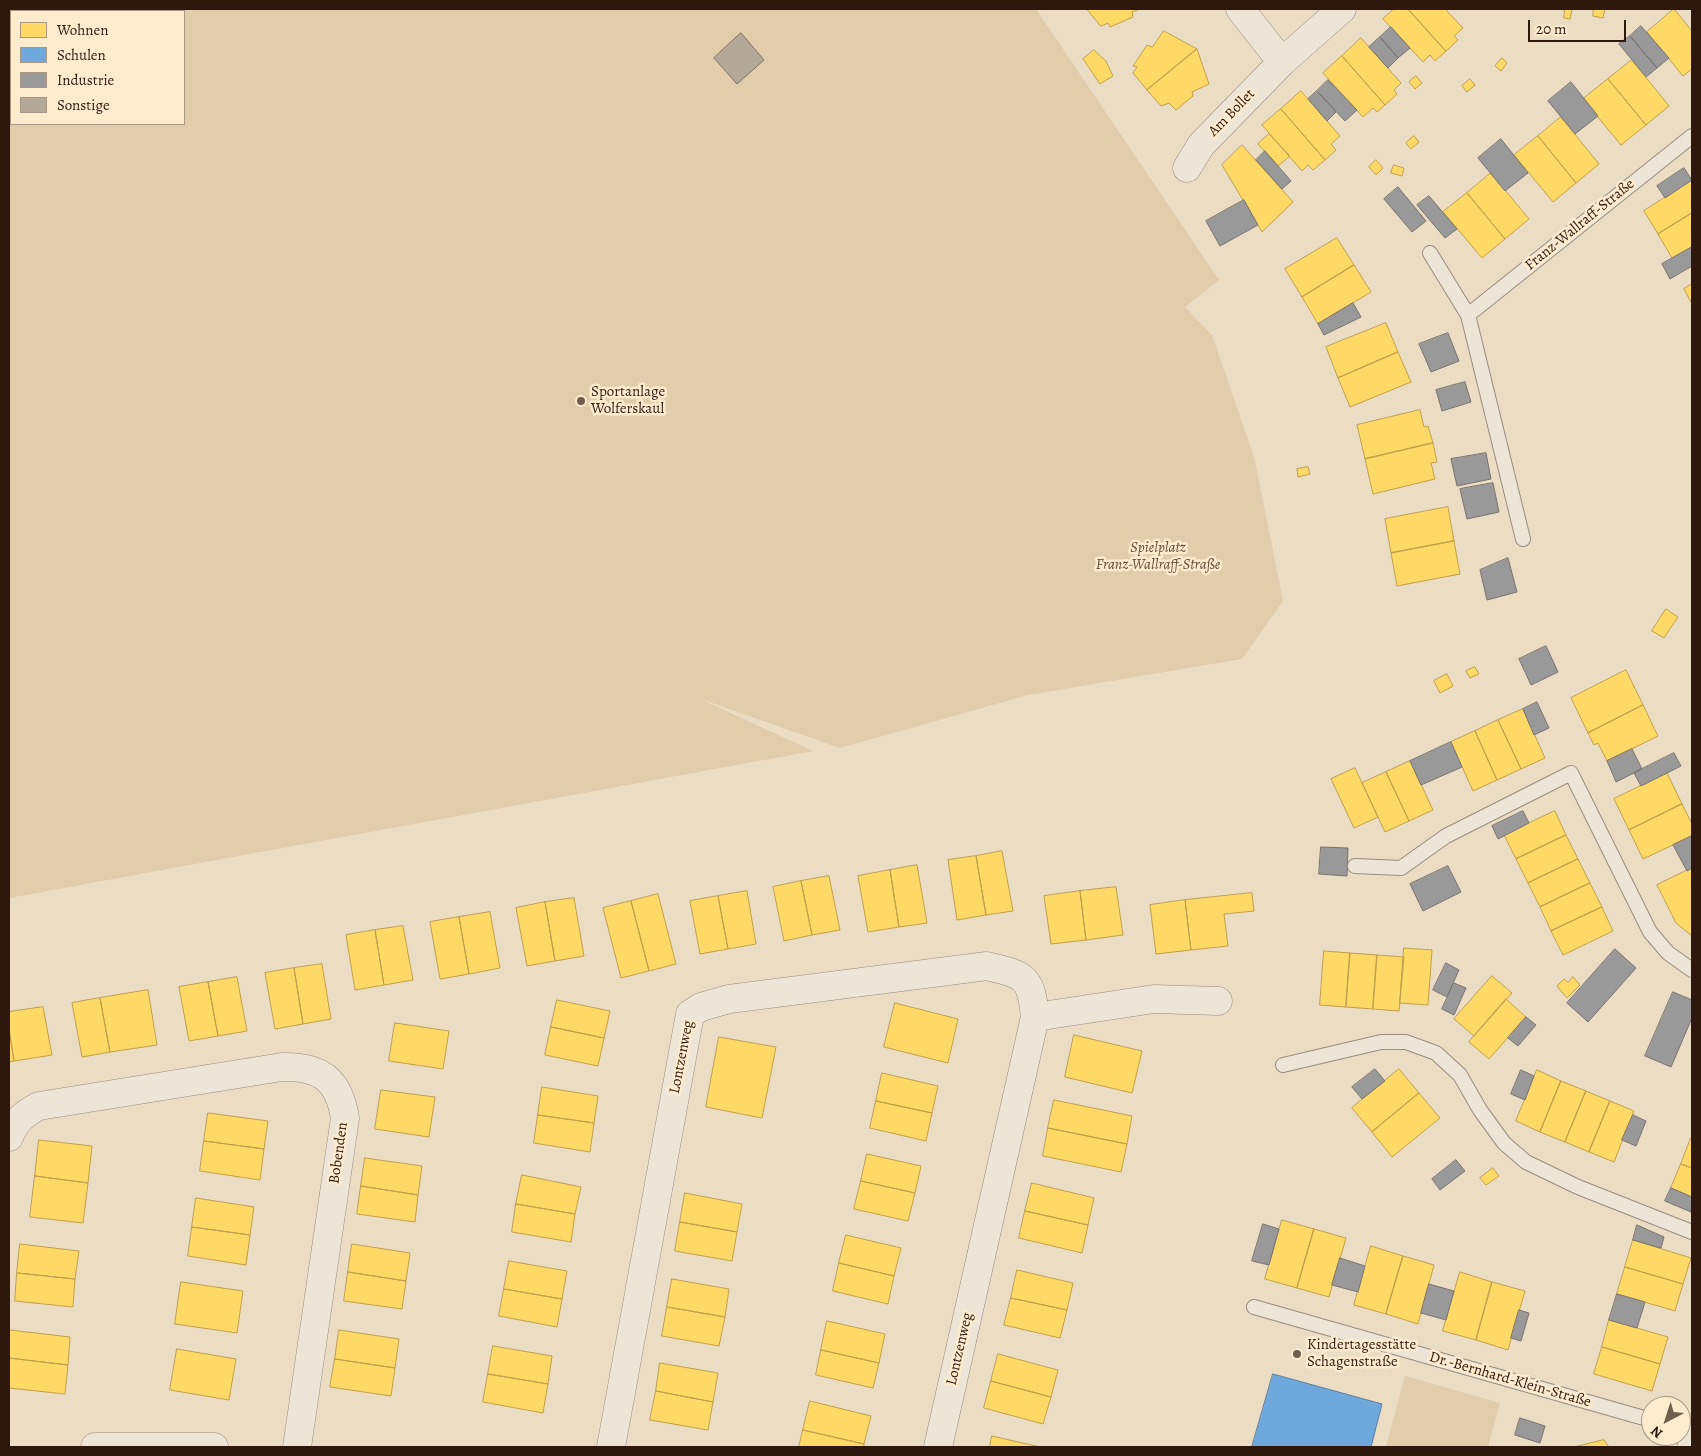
<!DOCTYPE html>
<html>
<head>
<meta charset="utf-8">
<style>
	body { margin:0 }
	#map { position:relative; width:1701px; height:1456px; overflow:hidden; background:#ebdcc4; font-family:Alegreya,serif }
	canvas { display:block }
	.frame { position:absolute; inset:0; border:10px solid #2e180d; pointer-events:none }
	.legend { position:absolute; left:10px; top:10px; width:175px; height:115px; box-sizing:border-box; background:#fdebce; border:1px solid #aa9781; margin:0; padding:6px 9px; list-style:none; font-size:15px; color:#2e180d }
	.legend li { display:flex; align-items:center; gap:10px; height:25px }
	.legend b { width:25px; border:1px solid #aa9781 }
	.north { position:absolute; left:1641px; top:1396px; width:50px; height:50px; box-sizing:border-box; background:#fdebce; border:1px solid #aa9781; border-radius:50%; rotate:220deg; font-size:14px; font-weight:700; line-height:20px; text-align:center; color:#2e180d }
	.north::after { content:''; display:block; margin:auto; width:18px; height:22px; background:#705d4d; clip-path:polygon(50% 0,100% 100%,50% 72%,0 100%) }
	.scale { position:absolute; left:1528px; top:20px; width:98px; height:22px; box-sizing:border-box; border:2px solid #2e180d; border-top:0; padding-left:6px; font-size:15px; line-height:18px; white-space:nowrap; color:#2e180d; -webkit-text-stroke:4px #fdebce; paint-order:stroke }
</style>
</head>
<body>
<div id="map">
<canvas width="1701" height="1456"></canvas>
<div class="frame"></div>
<ul class="legend">
<li><b style="height:14px;background:#ffd966"></b>Wohnen</li>
<li><b style="height:14px;background:#6fa8dc"></b>Schulen</li>
<li><b style="height:14px;background:#999"></b>Industrie</li>
<li><b style="height:14px;background:#b4a999"></b>Sonstige</li>
</ul>
<div class="north">N</div>
<div class="scale">20 m</div>
</div>
<script>
const c = document.querySelector('canvas').getContext('2d');
c.lineJoin = 'round';
function paint(path, color) { c.fillStyle = color; c.fill(path, 'evenodd'); }
function stroke(path, color, width, dash) { c.strokeStyle = color; c.lineWidth = width; c.lineCap = dash ? 'butt' : 'round'; c.setLineDash(dash || []); c.stroke(path); }
function label(font, color, halo, rows, align = 'center') {
  c.font = font + ' Alegreya,serif'; c.lineWidth = 5; c.setLineDash([]); c.textBaseline = 'middle'; c.strokeStyle = halo; c.fillStyle = color; for (const [text, x, y, turn = 0] of rows) {
    c.save(); c.translate(x, y); c.rotate((+turn || 0) * Math.PI / 180); c.textAlign = isNaN(turn) ? turn : align; if (halo) c.strokeText(text, 0, 0); c.fillText(text, 0, 0); c.restore();
  }
}
paint(new Path2D(`
	M51,9H1036L1219,280L1185,307L1212,335L1254,457L1283,601L1242,659L1028,695L840,748L698,698L813,751L9,898V53L11,50V124H184V11H48Z
	M1405,1376L1500,1403L1488,1447H1386Z`), '#e1ccab');
const homes = new Path2D(`
	M1087,9H1140L1132,12L1133,17L1110,27L1108,23L1101,26Z
	M1394,9H1408L1446,51L1435,61L1430,55L1423,62L1383,19Z
	M1408,9H1445L1463,28L1454,36L1458,40L1446,51Z
	M1565,9H1572L1570,19L1564,18Z
	M1594,9H1605L1603,18L1593,16Z
	M1674,9L1692,31V69L1683,76L1647,32Z
	M1164,31L1197,49L1147,90L1133,73L1137,67L1133,66L1147,45L1152,47Z
	M1361,38L1401,83L1394,90L1397,94L1385,105L1342,56Z
	M1197,49L1209,84L1192,92L1193,96L1176,110L1169,103L1161,106L1147,90Z
	M1094,50L1106,61L1113,76L1100,84L1083,59Z
	M1342,56L1385,105L1377,112L1373,108L1363,117L1323,73Z
	M1502,58L1507,63L1501,71L1495,66Z
	M1632,60L1669,106L1646,125L1608,79Z
	M1416,76L1422,83L1415,89L1409,82Z
	M1470,79L1475,85L1467,92L1462,86Z
	M1608,79L1646,125L1621,145L1583,99Z
	M1301,91L1340,136L1331,144L1336,150L1325,160L1281,109Z
	M1281,109L1325,160L1313,170L1308,165L1302,171L1262,125Z
	M1561,117L1599,164L1576,183L1538,136Z
	M1269,134L1290,156L1278,166L1258,144Z
	M1414,136L1419,142L1411,149L1406,143Z
	M1538,136L1576,183L1553,202L1514,155Z
	M1242,145L1293,202L1262,232L1222,165Z
	M1376,160L1383,168L1376,175L1369,167Z
	M1394,165L1404,168L1402,176L1391,173Z
	M1491,173L1529,219L1505,239L1467,193Z
	M1692,180V213L1658,234L1644,211Z
	M1467,193L1505,239L1482,258L1443,212Z
	M1692,213V247L1672,258L1658,234Z
	M1337,238L1354,265L1302,297L1285,269Z
	M1354,265L1371,292L1318,324L1302,297Z
	M1692,284V304L1684,289Z
	M1386,323L1398,352L1338,378L1326,347Z
	M1398,352L1411,382L1350,407L1338,378Z
	M1420,410L1424,427L1428,426L1433,443L1365,459L1357,425Z
	M1433,443L1437,462L1431,463L1435,479L1373,494L1365,459Z
	M1308,467L1310,474L1298,477L1297,469Z
	M1448,507L1454,541L1391,553L1385,519Z
	M1454,541L1460,574L1397,586L1391,553Z
	M1666,609L1678,617L1664,638L1652,631Z
	M1475,667L1479,674L1470,678L1466,671Z
	M1626,670L1643,705L1588,733L1571,698Z
	M1447,674L1453,686L1440,693L1434,681Z
	M1643,705L1658,736L1607,761L1598,743L1594,745L1588,733Z
	M1523,709L1545,758L1521,769L1498,720Z
	M1498,720L1521,769L1497,780L1475,731Z
	M1475,731L1497,780L1473,791L1451,742Z
	M1410,761L1433,810L1409,821L1386,772Z
	M1355,768L1378,817L1354,828L1331,779Z
	M1386,772L1409,821L1385,832L1362,783Z
	M1667,773L1682,804L1629,830L1614,799Z
	M1682,804L1692,824V836L1643,859L1629,830Z
	M1555,811L1566,835L1516,859L1504,835Z
	M1566,835L1578,859L1528,883L1516,859Z
	M1002,851L1013,911L986,915L976,856Z
	M976,856L986,915L957,920L948,860Z
	M1578,859L1590,883L1540,907L1528,883Z
	M917,865L927,923L899,927L890,870Z
	M1692,868V936L1676,923L1657,885Z
	M890,870L899,927L868,932L858,876Z
	M829,876L840,930L812,935L801,881Z
	M801,881L812,935L784,941L773,887Z
	M1590,883L1602,907L1551,931L1540,907Z
	M1116,887L1123,935L1086,940L1080,891Z
	M747,891L756,944L728,949L718,896Z
	M1080,891L1086,940L1051,944L1044,896Z
	M1252,893L1254,911L1224,914L1228,946L1191,950L1185,900Z
	M658,894L676,964L649,971L631,901Z
	M718,896L728,949L700,954L690,901Z
	M574,898L584,956L555,961L545,902Z
	M1185,900L1191,950L1156,954L1150,905Z
	M631,901L649,971L621,978L603,908Z
	M545,902L555,961L527,966L516,908Z
	M1602,907L1613,931L1563,955L1551,931Z
	M490,912L500,968L469,974L459,917Z
	M459,917L469,974L440,979L430,922Z
	M403,926L413,980L384,985L375,930Z
	M375,930L384,985L355,990L346,935Z
	M1404,948L1432,950L1428,1005L1400,1003Z
	M1324,951L1350,953L1346,1007L1320,1005Z
	M1350,953L1377,955L1373,1009L1346,1007Z
	M1377,955L1404,957L1399,1011L1373,1009Z
	M322,964L331,1019L303,1024L294,968Z
	M294,968L303,1024L275,1029L265,973Z
	M1492,976L1512,993L1474,1036L1454,1019Z
	M237,977L247,1031L218,1036L208,982Z
	M1573,977L1580,985L1567,998L1557,986L1564,979L1568,982Z
	M208,982L218,1036L189,1041L179,987Z
	M148,990L157,1045L110,1052L100,998Z
	M100,998L110,1052L82,1057L72,1003Z
	M1506,999L1526,1017L1489,1059L1469,1042Z
	M557,1000L610,1011L604,1038L551,1027Z
	M895,1003L958,1019L948,1063L884,1047Z
	M43,1007L52,1055L14,1061L9,1029V1012Z
	M395,1023L449,1031L443,1069L389,1061Z
	M551,1027L604,1038L598,1066L545,1055Z
	M9,1029L14,1061L9,1062Z
	M1074,1035L1142,1051L1132,1093L1065,1077Z
	M719,1037L776,1047L762,1118L706,1107Z
	M1399,1069L1419,1093L1372,1132L1352,1108Z
	M1537,1070L1561,1081L1540,1132L1516,1121Z
	M882,1073L938,1086L932,1113L876,1101Z
	M1561,1081L1586,1091L1565,1142L1540,1132Z
	M542,1087L598,1096L594,1123L538,1115Z
	M381,1090L435,1097L429,1137L375,1129Z
	M1586,1091L1610,1101L1589,1152L1565,1142Z
	M1419,1093L1440,1118L1392,1157L1372,1132Z
	M1054,1100L1132,1116L1127,1144L1048,1128Z
	M876,1101L932,1113L926,1141L870,1128Z
	M1610,1101L1634,1111L1614,1162L1589,1152Z
	M208,1113L268,1121L264,1149L204,1141Z
	M538,1115L594,1123L590,1152L534,1143Z
	M1048,1128L1127,1144L1121,1172L1043,1156Z
	M1691,1138L1692,1139V1168L1681,1164Z
	M39,1140L92,1146L88,1183L35,1176Z
	M204,1141L264,1149L260,1180L200,1171Z
	M867,1154L921,1166L915,1193L861,1181Z
	M365,1158L422,1166L418,1195L361,1186Z
	M1681,1164L1692,1168V1197L1671,1188Z
	M1493,1168L1499,1176L1486,1185L1480,1178Z
	M522,1175L581,1187L575,1214L516,1204Z
	M35,1176L88,1183L83,1223L30,1217Z
	M861,1181L915,1193L908,1221L854,1209Z
	M1032,1183L1094,1198L1088,1225L1025,1211Z
	M361,1186L418,1195L415,1222L357,1214Z
	M685,1193L742,1204L737,1232L680,1222Z
	M196,1198L254,1207L250,1235L192,1227Z
	M516,1204L575,1214L571,1242L512,1232Z
	M1025,1211L1088,1225L1082,1253L1019,1238Z
	M1282,1220L1314,1229L1297,1288L1265,1279Z
	M680,1222L737,1232L732,1261L675,1251Z
	M192,1227L250,1235L246,1265L188,1256Z
	M1314,1229L1346,1238L1329,1297L1297,1288Z
	M846,1235L901,1248L894,1276L839,1263Z
	M1633,1240L1691,1258L1683,1284L1625,1267Z
	M20,1244L79,1251L75,1279L17,1273Z
	M352,1244L410,1253L406,1281L348,1272Z
	M1371,1246L1403,1256L1386,1314L1354,1305Z
	M1403,1256L1434,1265L1418,1324L1386,1314Z
	M509,1261L567,1271L562,1299L504,1289Z
	M839,1263L894,1276L888,1304L833,1291Z
	M1625,1267L1683,1284L1675,1311L1617,1294Z
	M1017,1270L1073,1283L1067,1310L1011,1298Z
	M348,1272L406,1281L402,1309L344,1301Z
	M1460,1272L1492,1282L1476,1340L1443,1331Z
	M17,1273L75,1279L73,1307L15,1301Z
	M672,1279L729,1289L725,1317L667,1307Z
	M181,1282L243,1291L237,1333L175,1324Z
	M1492,1282L1525,1291L1508,1350L1476,1340Z
	M504,1289L562,1299L557,1327L499,1316Z
	M1011,1298L1067,1310L1060,1338L1004,1325Z
	M667,1307L725,1317L719,1346L662,1336Z
	M1609,1320L1668,1337L1660,1364L1602,1347Z
	M827,1321L885,1334L879,1363L821,1350Z
	M10,1330L70,1337L68,1365L9,1358Z
	M339,1330L399,1339L395,1368L335,1359Z
	M493,1346L552,1356L548,1384L488,1374Z
	M1602,1347L1660,1364L1652,1391L1594,1374Z
	M177,1349L236,1359L229,1400L170,1390Z
	M821,1350L879,1363L873,1388L816,1375Z
	M998,1354L1058,1370L1051,1397L991,1381Z
	M9,1358L68,1365L65,1394L9,1388Z
	M335,1359L395,1368L391,1396L330,1387Z
	M660,1363L718,1373L713,1402L656,1391Z
	M488,1374L548,1384L543,1413L483,1402Z
	M991,1381L1051,1397L1043,1424L984,1408Z
	M656,1391L713,1402L708,1430L650,1420Z
	M810,1401L871,1416L864,1444L803,1430Z
	M803,1430L864,1444V1447H799Z
	M992,1436L1040,1447H990Z
	M1604,1440L1609,1447H1574Z`);
paint(homes, '#ffd966');
stroke(homes, '#c09f4b', 1);
const schools = new Path2D(`
	M1273,1374L1382,1404L1371,1447H1252Z`);
paint(schools, '#6fa8dc');
stroke(schools, '#5c7d9e', 1);
const industry = new Path2D(`
	M1641,26L1669,58L1657,68L1630,36Z
	M1391,27L1410,48L1398,58L1380,37Z
	M1630,36L1657,68L1646,77L1619,44Z
	M1380,37L1398,58L1388,68L1369,47Z
	M1328,80L1357,110L1345,121L1317,91Z
	M1571,82L1598,116L1575,134L1548,101Z
	M1317,91L1336,112L1327,121L1308,99Z
	M1501,139L1528,173L1505,191L1478,158Z
	M1265,151L1291,181L1282,189L1256,160Z
	M1684,168L1692,180L1665,198L1657,186Z
	M1398,187L1426,221L1412,232L1384,199Z
	M1429,196L1457,229L1445,238L1417,205Z
	M1244,200L1258,225L1220,246L1206,221Z
	M1692,247V266L1670,279L1662,264Z
	M1353,303L1361,317L1324,335L1318,324Z
	M1448,333L1459,361L1431,372L1419,344Z
	M1465,382L1471,402L1442,411L1436,390Z
	M1486,453L1491,479L1457,486L1451,459Z
	M1493,483L1499,512L1467,519L1460,489Z
	M1508,558L1517,592L1487,600L1480,570Z
	M1546,646L1558,672L1531,685L1519,659Z
	M1537,702L1549,728L1534,735L1523,709Z
	M1451,742L1462,767L1421,785L1410,761Z
	M1632,749L1642,769L1616,782L1607,761Z
	M1674,753L1681,766L1641,786L1634,773Z
	M1523,811L1529,823L1498,839L1492,826Z
	M1692,836V868L1687,871L1673,845Z
	M1321,847L1348,848L1347,876L1319,874Z
	M1448,866L1461,892L1423,911L1410,884Z
	M1615,949L1636,968L1588,1022L1567,1003Z
	M1446,963L1459,970L1447,997L1433,990Z
	M1454,983L1466,988L1454,1015L1442,1009Z
	M1673,992L1692,1000V1018L1671,1067L1645,1056Z
	M1526,1017L1536,1025L1518,1046L1508,1038Z
	M1375,1069L1385,1081L1362,1099L1352,1087Z
	M1521,1070L1534,1076L1525,1100L1511,1094Z
	M1633,1115L1646,1121L1636,1146L1622,1140Z
	M1456,1160L1465,1171L1440,1190L1432,1179Z
	M1671,1188L1692,1197L1691,1212L1665,1201Z
	M1263,1224L1279,1229L1269,1265L1252,1261Z
	M1637,1225L1664,1237L1661,1248L1633,1240Z
	M1340,1258L1365,1266L1358,1292L1332,1285Z
	M1429,1284L1454,1291L1446,1320L1421,1313Z
	M1617,1294L1645,1302L1637,1328L1609,1320Z
	M1519,1310L1529,1313L1521,1341L1511,1338Z
	M1520,1418L1545,1426L1540,1443L1515,1435Z`);
paint(industry, '#999');
stroke(industry, '#79726f', 1);
const building = new Path2D(`
	M106,9H151L148,11H109Z
	M741,33L764,60L737,84L714,58Z`);
paint(building, '#b4a999');
stroke(building, '#7d7265', 1);
const service = new Path2D(`
	M1430,253L1468,315L1523,539
	M1468,315L1692,136
	M1355,866L1401,868L1446,836L1571,773L1650,932L1668,953L1692,970
	M1283,1065L1381,1042H1406L1436,1053L1460,1075L1480,1110L1504,1143L1526,1162L1578,1187L1692,1232
	M1254,1307L1651,1420
	M1681,1429L1692,1432`);
const minor = new Path2D(`
	M1240,9L1282,62
	M1187,168L1201,145L1282,62L1342,9
	M1035,1017L1154,999L1218,1001
	M9,1137C15,1121 25,1113 39,1106L282,1067C321,1066 339,1080 345,1118L297,1447
	M95,1447H214
	M611,1447L690,1014L701,1007L729,999L987,966C1025,975 1031,976 1035,1017L938,1447
	M1692,1447V1445`);
stroke(service, '#988c7e', 16);
stroke(minor, '#988c7e', 29);
stroke(service, '#eee5d9', 14);
stroke(minor, '#eee5d9', 28);
for (const [x, y, r, color] of [
	[581,401,5,"#705d4d"],
	[1297,1354,5,"#705d4d"]
]) { const dot = new Path2D(); dot.arc(x, y, r, 0, 2 * Math.PI); c.fillStyle = color; c.fill(dot); stroke(dot, '#fdebce', 2); }
label('15px', '#2e180d', '#fdebce', [
	["Am Bollet",1232,113,-46],
	["Franz-Wallraff-Straße",1580,225,-39],
	["Lontzenweg",682,1057,-79],
	["Bobenden",339,1153,-82],
	["Lontzenweg",960,1349,-77],
	["Dr.-Bernhard-Klein-Straße",1510,1380,16]
]);
label('15px', '#2e180d', '#fdebce', [
	["Sportanlage",591,392],
	["Wolferskaul",591,409],
	["Kindertagesstätte",1307,1345],
	["Schagenstraße",1307,1362]
], 'left');
label('italic 15px', '#614a36', '#fdebce', [
	["Spielplatz",1158,548],
	["Franz-Wallraff-Straße",1158,565]
]);
</script>
</body>
</html>
